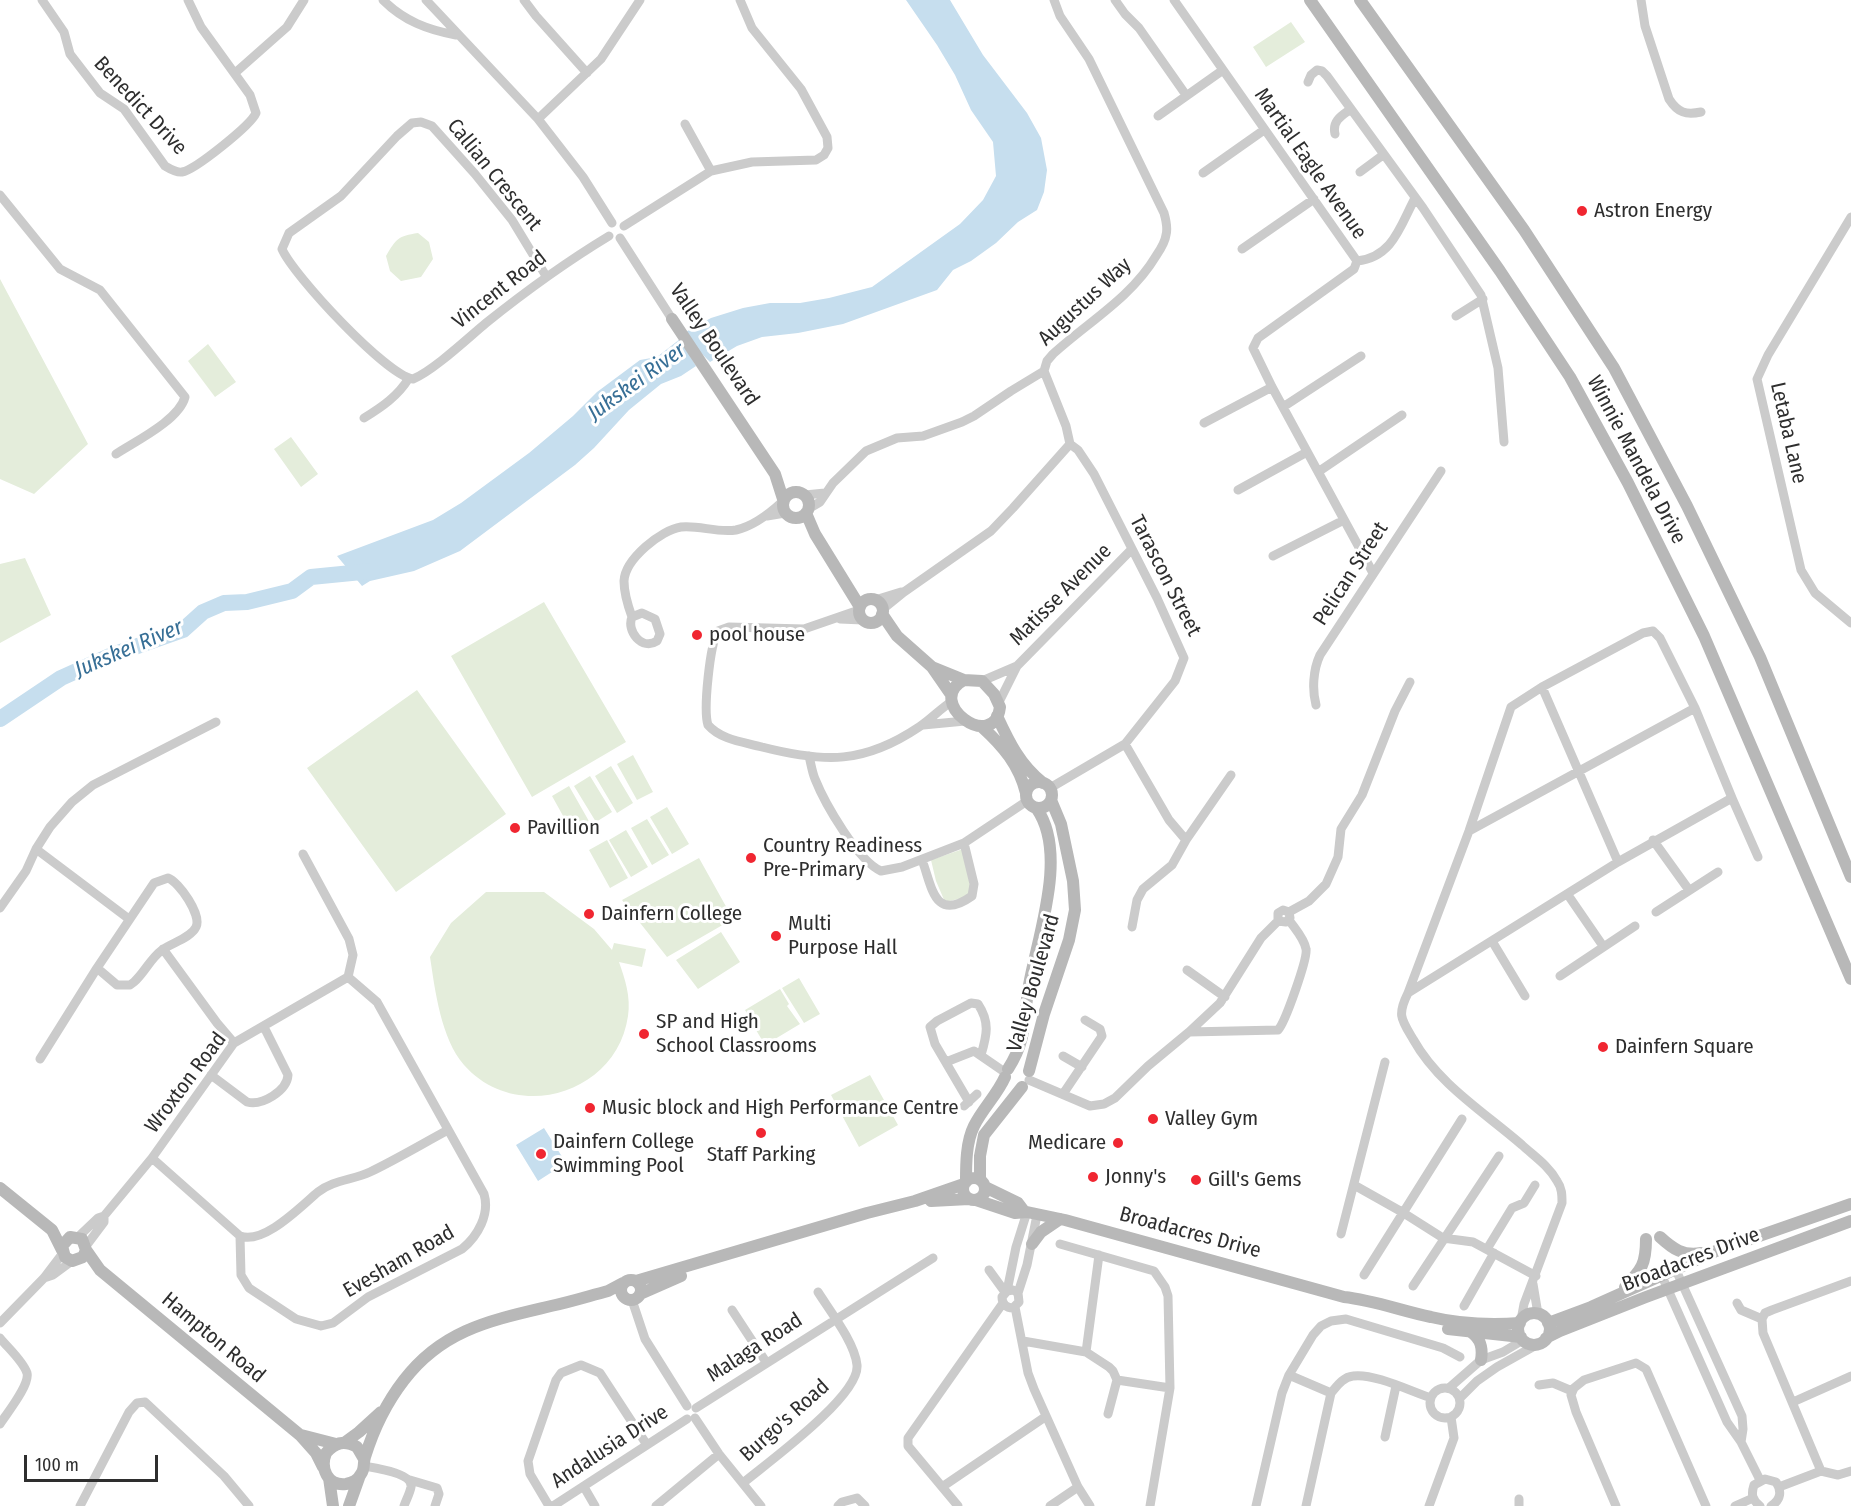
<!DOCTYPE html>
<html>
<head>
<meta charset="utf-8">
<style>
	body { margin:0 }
	#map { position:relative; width:1851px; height:1506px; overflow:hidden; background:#fff; font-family:"Fira Sans Condensed",sans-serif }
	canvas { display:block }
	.scale { position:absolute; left:24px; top:1455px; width:134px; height:27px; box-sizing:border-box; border:3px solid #2e2e2e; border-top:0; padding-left:8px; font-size:18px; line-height:21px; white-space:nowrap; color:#2e2e2e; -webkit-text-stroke:4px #fff; paint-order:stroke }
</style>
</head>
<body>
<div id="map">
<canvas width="1851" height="1506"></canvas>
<div class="scale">100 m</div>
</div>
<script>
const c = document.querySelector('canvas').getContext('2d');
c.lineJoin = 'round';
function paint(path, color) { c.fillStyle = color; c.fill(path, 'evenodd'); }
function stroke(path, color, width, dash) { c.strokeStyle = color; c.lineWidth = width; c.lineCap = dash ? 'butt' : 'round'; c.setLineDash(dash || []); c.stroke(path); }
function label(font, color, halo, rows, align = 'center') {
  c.font = font + ' "Fira Sans Condensed",sans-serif'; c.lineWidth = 6; c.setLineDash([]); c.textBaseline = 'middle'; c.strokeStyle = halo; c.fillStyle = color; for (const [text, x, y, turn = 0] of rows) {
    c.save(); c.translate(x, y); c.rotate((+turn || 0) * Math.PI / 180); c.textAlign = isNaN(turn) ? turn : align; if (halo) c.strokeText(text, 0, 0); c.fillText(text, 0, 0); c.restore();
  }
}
paint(new Path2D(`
	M1291,22L1305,42L1266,67L1253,47Z
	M418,233L429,242L433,259L421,277L401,281L390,271L386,256C396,239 398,236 418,233Z
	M0,279L88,444L34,494L0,479Z
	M208,344L236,382L215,397L188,361Z
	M291,437L318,474L301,487L274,449Z
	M25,558L51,615L0,643V564Z
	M544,602L626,742L532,797L451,656Z
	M417,690L506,814L396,892L307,768Z
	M633,755L653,792L637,800L617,764Z
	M611,766L633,803L617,813L595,776Z
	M590,776L612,812L596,822L574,786Z
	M569,786L590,823L572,832L552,796Z
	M667,807L689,844L672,854L650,817Z
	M647,819L669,855L652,865L631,828Z
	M626,830L648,867L631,877L609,840Z
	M607,840L628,878L610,888L589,850Z
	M963,849L972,896L945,902L936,881L931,860Z
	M699,858L733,919L667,957L622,900Z
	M486,892H544L594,929L612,950L614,943L646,949L642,967L619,962C625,979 631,997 628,1016C617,1094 516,1124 464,1065C441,1039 435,990 430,957L451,923Z
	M721,932L740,962L698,989L676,960Z
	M799,978L820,1014L804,1023L782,988Z
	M780,989L789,1004L787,1006L800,1024L765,1045L756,1030L758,1028L756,1024L754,1025L745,1010Z
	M870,1075L898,1125L859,1147L831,1095Z`), '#e4eddb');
paint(new Path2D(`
	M906,0H950L983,55L1027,113L1041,138L1047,170L1044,192L1037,210L1018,222L996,243L971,261L953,270L937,290L843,324L798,333L762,337L737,346L710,362L682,334L711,318L743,308L770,303H800L829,298L872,287L960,224L983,200L996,176L993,142L971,110L955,75L937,45Z
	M680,339L696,366L681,376L661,384L629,410L594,448L575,465L460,551L414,571L370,581L362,586L337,556L433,520L461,503L529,453L573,416L597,392L640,360L657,357Z
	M544,1128L566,1163L538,1181L516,1145Z`), '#c6deee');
stroke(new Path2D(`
	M0,719L61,678L112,655L183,630L203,612L224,603L247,602L292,591L311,577L372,571`), '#c6deee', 16);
stroke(new Path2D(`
	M42,0L64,32L70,54L100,93L124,109L165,166C170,169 176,173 182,172C195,170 251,125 256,113L250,95L201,27L188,0
	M383,0C404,21 428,30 456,35
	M426,0L538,119L583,177L612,223
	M524,0L536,16L587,73
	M1115,0L1125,14L1139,28L1186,95
	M1174,0L1357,261L1354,269L1258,338L1253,348L1272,387L1373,573
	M1641,0L1645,26L1669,99C1678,113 1686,115 1701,112
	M235,73L287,27L304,0
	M1308,82L1311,75L1317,70L1322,71L1327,76L1423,208L1481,295L1498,368L1504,442
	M1158,116L1223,70
	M538,119L601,59L640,0
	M685,124L711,171
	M1335,134C1332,121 1341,116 1351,109
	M1360,172L1383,155
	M1203,173L1264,130
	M0,195L60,269L100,290L185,397C179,420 136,441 116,454
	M1851,217L1768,355L1757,379L1801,570L1815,593L1851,623
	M624,226L711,171L752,162L816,160L824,155L828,148L827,137L801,89L752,28L740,0
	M620,238L672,319
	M1242,249L1314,199
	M1357,261C1393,257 1400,226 1415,198
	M546,276L512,220L475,174L432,126L421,122L412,123L397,136L341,196L289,233L282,249C293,275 387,376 413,379C433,371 468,338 486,323C526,291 566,262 609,236
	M1456,316L1483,299
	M1044,371L1066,426L1070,444L1078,450L1094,474L1157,598L1184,658L1175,681L1125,744L1050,788
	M1283,407L1361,356
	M364,418C382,407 398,396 409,378
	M1204,423L1272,387
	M1318,472L1402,415
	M1238,490L1307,452
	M805,495L825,493
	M808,509L820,502L833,483L866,451L897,438L923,436L962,422L974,416L1011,391L1044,371L1047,361L1053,354C1088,322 1131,298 1156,256C1160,250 1165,243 1166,235C1168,228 1166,220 1164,213L1089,59L1060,16L1054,0
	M767,516L785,513
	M1273,556L1344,520
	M875,600L901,592
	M883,609L904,592L991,531L1013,508L1070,444
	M859,610L804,629L729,627L718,631C710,644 703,710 708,725C721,740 744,742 762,747C825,763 864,764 919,727C930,720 940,709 951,702
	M632,617L642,613L655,619L660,634L657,641C642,651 626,631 632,617C628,606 624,593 624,581C625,559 661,530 681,527C699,525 717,533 736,530C754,526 769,514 782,502
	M840,619L863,620
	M982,681L1017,666
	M1542,687L1618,862
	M999,702L1017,666L1131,550
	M1316,705C1312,690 1313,670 1320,655L1441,471
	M923,725L965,721
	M1125,744L1169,820L1186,840
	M809,756C811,764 812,772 815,779C825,804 858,861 881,871L902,867L964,843L1027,801
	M1732,798L1758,857
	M1469,831L1695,708
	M1653,840L1689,890
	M36,849L129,919
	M303,854L349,939L353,955L348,977
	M922,860C932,886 934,923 972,896L974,884L964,843
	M168,878C179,882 202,915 196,927C191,938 171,943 162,950C150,959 145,972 134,982L130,985H117L97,968L154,883Z
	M1568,895L1603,946
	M0,908L26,871L36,849L50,827L72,802L93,785L216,722
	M1289,912L1309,901L1326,884L1338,857L1341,829L1362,795L1395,711L1410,682
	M1656,912L1718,872
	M1132,927L1137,900L1143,889L1172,865L1186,840L1231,775
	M1492,941L1525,996
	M163,949L217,1023L234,1043
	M1187,970L1225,997
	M1560,976L1635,926
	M1408,993L1618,862L1732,798L1695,708L1660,638L1653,631L1643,633L1542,687L1511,707L1469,831L1408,993C1397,1015 1401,1019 1413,1039C1438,1084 1484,1112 1522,1145C1534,1156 1549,1166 1557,1181C1562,1188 1562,1195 1562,1203L1524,1304L1521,1320
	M1189,1032L1220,1003L1261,938L1278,921V913L1283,910L1289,912L1290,918L1286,922L1278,921
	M1063,1056L1082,1067
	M40,1059L97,968
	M946,1062L974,1051L1006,1073
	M211,1075L247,1102C262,1106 287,1091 288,1075L264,1027
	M1029,1080L1090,1106L1104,1104L1115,1098L1148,1066L1189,1032L1278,1030C1285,1023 1308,958 1306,949C1304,938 1295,929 1289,920
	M1063,1094L1102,1036L1100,1029L1085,1020
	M969,1102L935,1044L930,1027L937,1021L971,1003L978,1004C990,1022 987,1035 981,1055
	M964,1106L977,1094
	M152,1158L240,1236C264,1245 301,1206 318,1192C333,1180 353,1180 370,1172C397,1159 422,1144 448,1130
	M1354,1185L1402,1212L1443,1238L1473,1242L1536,1276
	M1341,1234L1385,1062
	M240,1236L241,1275L249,1288L296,1319L321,1326L333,1323L368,1297L462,1249C478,1236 490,1214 484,1194L377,1002L348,977
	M78,1237L98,1218L104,1216L152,1158L234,1043L348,977
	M1060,1244L1154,1271L1165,1287L1168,1296L1170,1388L1150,1506
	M86,1246L104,1222V1216
	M1487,1249L1512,1208L1524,1203L1535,1185
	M1675,1268L1742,1416L1743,1429L1741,1442
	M989,1270L1005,1292
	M1661,1274L1727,1422L1741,1442L1760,1480
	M1364,1275L1462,1119
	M44,1278L53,1275L72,1261
	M1533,1284L1538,1314
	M1413,1286L1499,1156
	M1007,1291L1016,1247L1027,1212
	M1018,1293L1013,1290L1007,1291L1002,1297C1002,1304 1006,1308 1013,1308L1019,1302L1018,1293L1027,1265L1037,1215
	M632,1300L645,1339L687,1406
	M1737,1303L1741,1310L1762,1319
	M1464,1306L1494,1253
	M1015,1307L1028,1373L1034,1389L1078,1487L1090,1506
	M732,1310L766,1362
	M0,1323L44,1278L63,1253
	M0,1338C8,1348 23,1361 27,1373C30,1385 7,1413 0,1424
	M1023,1341L1086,1352L1109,1367L1113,1371L1117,1380L1108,1414
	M1086,1352L1099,1255
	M1289,1375L1331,1393
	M1117,1380L1170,1388
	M1539,1385L1553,1383L1572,1391
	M1430 1403a15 15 0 1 1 30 0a15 15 0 1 1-30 0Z
	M1449,1388L1481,1360L1503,1352L1523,1340
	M1460,1398L1477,1381L1497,1367L1538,1344
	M1793,1402L1851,1376
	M696,1408L933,1258
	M695,1418L719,1454L761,1506
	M1385,1437L1396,1386
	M364,1466C375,1468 413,1473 411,1487C410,1493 406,1500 404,1506
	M1821,1471L1763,1333L1762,1319L1765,1313L1772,1310L1851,1281
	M410,1480L437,1488L439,1494L435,1506
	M743,1483C767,1463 860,1396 857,1365C855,1343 830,1311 818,1292
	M584,1487L595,1506
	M942,1487L1045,1417
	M1779,1487L1821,1471L1838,1475L1851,1471
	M1519,1499V1506
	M80,1506L129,1412L137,1403L145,1402L224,1476L249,1506
	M549,1506L530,1474L528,1461L556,1380L561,1373L581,1365L600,1373L647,1445
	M553,1506L687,1419
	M656,1506L719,1454
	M838,1506L842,1502L857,1498L865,1506
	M958,1506L908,1446V1438L1003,1303
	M1050,1506L1078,1487
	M1256,1506L1282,1393L1289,1375L1313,1335L1321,1326L1331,1321L1346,1319L1443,1348L1460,1357
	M1306,1506L1331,1393C1337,1386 1343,1377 1353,1376C1374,1373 1410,1391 1431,1398
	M1429,1506L1454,1438L1451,1417
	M1616,1506L1576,1412L1571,1395L1574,1388L1584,1380L1636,1363L1646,1369L1706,1506
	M1735,1506L1753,1498
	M1760,1506C1752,1500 1751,1494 1754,1485L1765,1479L1776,1482C1782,1491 1781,1500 1771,1506`), '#cbcbcb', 9);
stroke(new Path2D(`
	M1310,0L1500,271L1570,377L1628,483L1704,636L1851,979
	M1360,0L1524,230L1614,368L1687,506L1760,657L1851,877
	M672,319L775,474L783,499
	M783 505a13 13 0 1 1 26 0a13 13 0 1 1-26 0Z
	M806,513L815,534L860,607
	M859 611a12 12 0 1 1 24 0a12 12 0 1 1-24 0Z
	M882,614L897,636L932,667L950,693
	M932,667L964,680L982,681L994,694L1000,707C994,754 923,702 964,680
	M997,716C1009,742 1020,765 1043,783
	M982,727C1003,746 1019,765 1026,793
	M1026 795a13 13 0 1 1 26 0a13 13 0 1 1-26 0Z
	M1008,1069C1028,1038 1023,1018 1029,985C1038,935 1068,854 1037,809
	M1029,1071L1044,1014L1069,940L1075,910L1073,881L1061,824L1051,800
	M963 1189a11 11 0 1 1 22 0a11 11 0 1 1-22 0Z
	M980,1180V1156L984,1135L1022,1087
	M966,1182C966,1164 966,1142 974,1126C983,1108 997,1095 1005,1077
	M985,1187L1018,1203L1024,1211
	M0,1188L52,1230L62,1250
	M976,1200L1015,1213L1027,1212L1065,1220L1344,1297C1373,1300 1402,1311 1431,1317C1460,1324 1490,1325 1520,1323
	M931,1201L969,1199
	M1660,1237C1673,1249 1683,1256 1701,1253
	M1032,1244L1041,1232L1060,1219
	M86,1250L83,1257L72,1261L65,1257L62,1246L70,1237L82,1239L86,1250L100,1270L300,1435L316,1453L323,1467
	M621 1290a10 10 0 1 1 20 0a10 10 0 1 1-20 0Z
	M636,1281L867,1213L915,1201L964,1184
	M1625,1287C1642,1269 1646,1264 1646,1239
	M640,1294L681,1276
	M1518 1329a16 16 0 1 1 32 0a16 16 0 1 1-32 0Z
	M1548,1323L1591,1307L1716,1251L1851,1204
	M1448,1329L1521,1337
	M1471,1332C1481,1339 1483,1348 1481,1360
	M1546,1338L1560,1331L1646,1297L1851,1221
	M301,1435L336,1444
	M344,1443L359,1432L381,1412
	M364,1459L357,1447C345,1440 335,1442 326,1453C320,1468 327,1486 346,1484C352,1483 358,1480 361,1474C365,1469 363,1463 365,1457C373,1431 387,1402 404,1380C443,1329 492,1320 551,1306C570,1302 589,1296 608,1291L623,1283
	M329,1478L333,1506
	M349,1506L359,1478`), '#b8b8b8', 12);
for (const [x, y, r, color] of [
	[1582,211,6,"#f02631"],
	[697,635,6,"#f02631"],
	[515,828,6,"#f02631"],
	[751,858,6,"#f02631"],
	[589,914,6,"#f02631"],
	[776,936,6,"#f02631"],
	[644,1034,6,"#f02631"],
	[1603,1047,6,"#f02631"],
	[590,1108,6,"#f02631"],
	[1153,1119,6,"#f02631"],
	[761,1133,6,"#f02631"],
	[1118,1143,6,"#f02631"],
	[541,1154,6,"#f02631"],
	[1093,1177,6,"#f02631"],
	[1196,1180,6,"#f02631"]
]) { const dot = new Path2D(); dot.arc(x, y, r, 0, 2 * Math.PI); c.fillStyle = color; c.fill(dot); stroke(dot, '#fff', 2); }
label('21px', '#2e2e2e', '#fff', [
	["Benedict Drive",140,106,47],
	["Martial Eagle Avenue",1310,164,55],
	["Callian Crescent",494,175,51],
	["Vincent Road",500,290,-38],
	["Augustus Way",1085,302,-43],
	["Valley Boulevard",714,345,56],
	["Letaba Lane",1788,433,77],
	["Winnie Mandela Drive",1636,460,62],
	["Pelican Street",1351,574,-57],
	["Tarascon Street",1165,576,63],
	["Matisse Avenue",1061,595,-45],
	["Valley Boulevard",1034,983,-74],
	["Wroxton Road",186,1083,-53],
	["Broadacres Drive",1190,1233,15],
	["Broadacres Drive",1691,1260,-21],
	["Evesham Road",399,1262,-30],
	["Hampton Road",213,1338,40],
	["Malaga Road",755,1348,-33],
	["Burgo's Road",785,1421,-42],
	["Andalusia Drive",610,1447,-33]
]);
label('21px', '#2e2e2e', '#fff', [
	["Astron Energy",1594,211],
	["pool house",709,635],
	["Pavillion",527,828],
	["Country Readiness",763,846],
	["Pre-Primary",763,870],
	["Dainfern College",601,914],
	["Multi",788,924],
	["Purpose Hall",788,948],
	["SP and High",656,1022],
	["School Classrooms",656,1046],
	["Dainfern Square",1615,1047],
	["Music block and High Performance Centre",602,1108],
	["Valley Gym",1165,1119],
	["Dainfern College",553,1142],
	["Swimming Pool",553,1166],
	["Medicare",1106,1143,"right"],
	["Staff Parking",761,1155,"center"],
	["Jonny's",1105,1177],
	["Gill's Gems",1208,1180]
], 'left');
label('italic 22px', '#376f96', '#fff', [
	["Jukskei River",637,382,-36],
	["Jukskei River",129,649,-23]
]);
</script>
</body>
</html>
